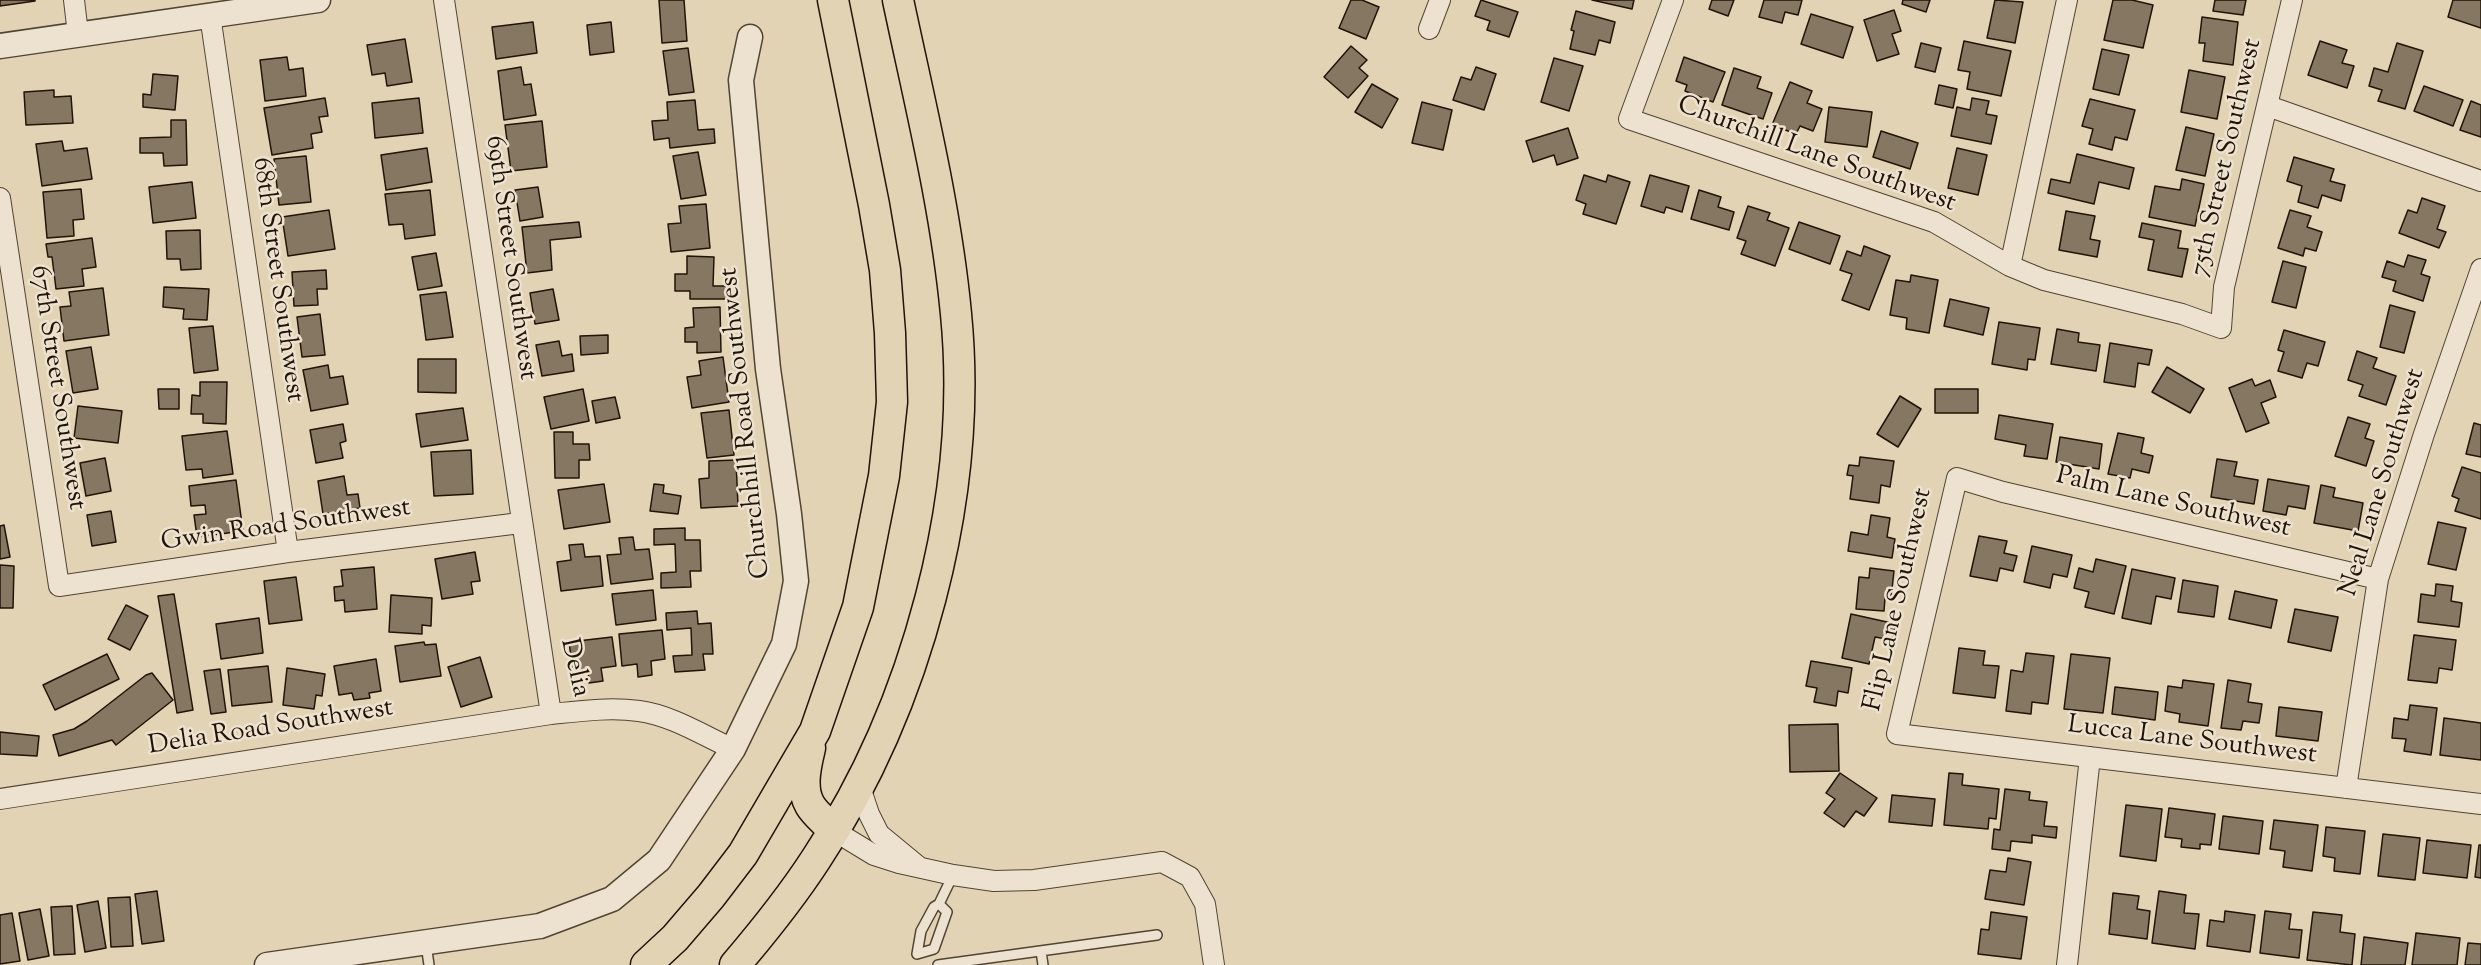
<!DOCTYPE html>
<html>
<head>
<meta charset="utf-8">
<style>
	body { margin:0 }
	canvas { display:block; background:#e2d3b5 }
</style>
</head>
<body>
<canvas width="2481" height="965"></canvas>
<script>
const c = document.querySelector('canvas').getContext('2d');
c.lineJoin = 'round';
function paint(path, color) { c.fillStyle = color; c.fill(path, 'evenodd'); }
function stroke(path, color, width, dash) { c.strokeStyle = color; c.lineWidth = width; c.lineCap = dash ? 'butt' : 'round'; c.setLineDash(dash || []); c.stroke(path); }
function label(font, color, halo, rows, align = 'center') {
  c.font = font + ' "Sorts Mill Goudy",serif'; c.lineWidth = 5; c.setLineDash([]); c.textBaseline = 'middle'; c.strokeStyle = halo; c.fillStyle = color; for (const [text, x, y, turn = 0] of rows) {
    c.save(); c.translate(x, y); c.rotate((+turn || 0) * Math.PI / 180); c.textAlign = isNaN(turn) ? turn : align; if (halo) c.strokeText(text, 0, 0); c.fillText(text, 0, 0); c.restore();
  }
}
const building = new Path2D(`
	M0,0H35V1L0,6Z
	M659,0H684L687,41L662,43Z
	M1351,0H1362L1379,7L1366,39L1339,28Z
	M1481,0L1518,12L1509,37L1487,30L1490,21L1475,16Z
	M1592,0H1634L1632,9Z
	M1712,0H1734L1728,16L1709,9Z
	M1764,0H1802L1798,15L1785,12L1782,23L1759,17Z
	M1903,0H1930L1926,12L1902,4Z
	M1995,0L2023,2L2015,43L1987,38Z
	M2113,0H2132L2153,5L2143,48L2104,40Z
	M2215,0H2246L2243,15L2213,11Z
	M2453,0H2481V28L2448,17Z
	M1894,10L1901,31L1892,34L1899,54L1877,61L1864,20Z
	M1576,11L1615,22L1610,43L1599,40L1595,55L1570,49L1574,31L1571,30Z
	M1811,14L1853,27L1843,58L1801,44Z
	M2202,17L2238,22L2233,65L2203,61L2205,43H2199Z
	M533,22L537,53L496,59L492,27Z
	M611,22L614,52L590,55L587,25Z
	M405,39L412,82L387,86L385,73L372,75L367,45Z
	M1964,41L2011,51L2001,96L1967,89L1970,72L1958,70Z
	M2320,41L2347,50L2342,63L2354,66L2347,88L2308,75Z
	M1921,43L1941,48L1935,72L1915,67Z
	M2397,43L2423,51L2405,109L2378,101L2382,90L2369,86L2374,68L2388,72Z
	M1351,46L1367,60L1359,68L1368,76L1348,98L1324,77Z
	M688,48L694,92L669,95L663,51Z
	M2102,49L2129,55L2119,95L2093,89Z
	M287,57L289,70L303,68L306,96L265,101L260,60Z
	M1684,57L1725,72L1713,102L1685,91L1687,85L1676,81Z
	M1554,58L1583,66L1569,111L1541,102Z
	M521,67L524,85L531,84L536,115L504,120L498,71Z
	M1476,67L1496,74L1484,110L1453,100L1461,77L1471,80Z
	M1734,68L1761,77L1757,88L1772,93L1763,119L1722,105Z
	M2189,70L2225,77L2217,119L2181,112Z
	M153,74L178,76L175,110L143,107V94L151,95Z
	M1790,82L1812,91L1807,103L1822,109L1813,131L1800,126L1796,134L1772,125Z
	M1372,84L1398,99L1382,128L1355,112Z
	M1939,85L1957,89L1953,108L1935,104Z
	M2424,86L2463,100L2453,126L2414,111Z
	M54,90V97L71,96L73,123L26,125L24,92Z
	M325,98L328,116L319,117L322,132L311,134L313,148L272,155L264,108Z
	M419,98L423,133L375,138L372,103Z
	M1972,98L1989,101L1986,114L1997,116L1991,144L1951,136L1957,107L1970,110Z
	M2090,99L2135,110L2127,140L2115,137L2112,150L2089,144L2093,129L2082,126Z
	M695,100L698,130L714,129L715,143L670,148L669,138L654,140L652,121L668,120L667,102Z
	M2471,101L2481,105V137L2460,130Z
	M1422,102L1452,110L1443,150L1412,143Z
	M1829,107L1872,112L1867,147L1825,142Z
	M171,120H186L187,165L164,166L163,153H140V138L171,137Z
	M542,121L547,167L511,171L505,125Z
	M2186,127L2214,134L2205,176L2176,170Z
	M1568,128L1578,158L1557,165L1554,155L1533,162L1526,141Z
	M1881,131L1918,143L1910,169L1873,157Z
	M62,141L64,151L87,148L92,179L42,186L36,144Z
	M427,148L432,182L386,190L381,155Z
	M1957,148L1987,155L1978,195L1948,188Z
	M698,152L706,195L681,199L673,156Z
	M2077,154L2134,168L2129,189L2099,182L2094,204L2048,193L2051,179L2070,183Z
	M306,156L311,202L279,205L274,159Z
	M2294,157L2334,169L2330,181L2345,185L2341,201L2322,195L2318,208L2298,202L2302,186L2287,181Z
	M1584,175L1606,182L1608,175L1630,182L1616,224L1583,214L1586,204L1576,200Z
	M1650,175L1689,186L1682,212L1666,207L1664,213L1641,206Z
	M2182,179L2204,184L2195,226L2149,217L2155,186L2180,190Z
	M192,182L196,218L153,223L149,187Z
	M538,187L543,217L520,221L515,190Z
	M81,189L84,219L73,220L74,236L47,238L43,192Z
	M430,190L435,235L405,239L403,224L389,225L385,194Z
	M1699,190L1721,197L1718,207L1734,212L1729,230L1691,219Z
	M2422,198L2445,206L2437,229L2446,232L2439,248L2399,233L2408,210L2417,213Z
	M706,204L710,248L671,252L668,224L681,223L679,206Z
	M1748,206L1770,213L1767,220L1789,228L1775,266L1741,254L1746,241L1737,238Z
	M329,210L335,249L288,256L282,217Z
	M2290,210L2311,216L2307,227L2322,232L2316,251L2305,248L2303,256L2278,248Z
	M2066,211L2095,216L2090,239L2100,241L2097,257L2059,250Z
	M579,222L581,237L550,240L552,270L527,273L522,227Z
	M1799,222L1840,236L1830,264L1789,249Z
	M2142,223L2181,231L2178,248L2188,249L2182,277L2148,270L2154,240L2139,237Z
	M200,230L201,269L181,270L180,259H167L166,231Z
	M92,238L96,267L82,269L84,286L56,289L52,257H48L46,244Z
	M1864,246L1890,256L1869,310L1842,300L1852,274L1840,270L1847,251L1861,256Z
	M436,253L442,286L418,290L412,257Z
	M2408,255L2426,260L2421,274L2430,277L2423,301L2393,291L2396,281L2382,277L2387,261L2404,267Z
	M687,256L714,257L713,286H731V299H690V291H675V274H687Z
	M2283,261L2306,267L2296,308L2272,302Z
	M326,270L327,289H317L318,305L294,306L292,272Z
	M1911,275L1938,280L1929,333L1906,329L1907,318L1890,315L1896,280L1910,282Z
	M164,287L209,289L207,320L183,319L184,309L163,307Z
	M103,288L109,335L64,341L60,307L71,306L69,292Z
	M553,289L559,320L535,324L530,293Z
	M446,292L453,337L426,340L420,295Z
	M1950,299L1989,308L1983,335L1944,326Z
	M2390,305L2415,312L2404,353L2380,347Z
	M720,307L721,352L697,353V342H685V328L694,327L693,308Z
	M320,314L325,355L302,357L297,317Z
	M1999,322L2040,328L2035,360L2028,359L2027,370L1992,364Z
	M213,326L218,370L194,373L189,328Z
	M2057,329L2079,333L2078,342L2100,345L2096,371L2051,364Z
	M2284,330L2325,342L2318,366L2307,363L2302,378L2278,371L2284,352L2278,350Z
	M608,335V353L581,355L580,336Z
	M559,341L562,356L572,354L574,371L542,376L536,345Z
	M2110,343L2152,350L2149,365L2138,363L2135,387L2104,382Z
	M91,347L98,389L73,393L66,351Z
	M2357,351L2377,358L2373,368L2396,376L2386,405L2359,396L2363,385L2348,380Z
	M723,357L729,402L692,408L687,377L701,375L699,361Z
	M418,359H456V393L418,392Z
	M328,365L330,378L343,376L348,404L311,411L303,370Z
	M2167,367L2204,389L2190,413L2152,392Z
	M2252,379L2255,386L2270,380L2276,397L2261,403L2269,423L2246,432L2229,388Z
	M200,382H227L226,424L203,423V414H191L192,395L200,396Z
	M158,389H179V409H159Z
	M583,389L589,421L551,429L544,397Z
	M1935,389H1978V413H1935Z
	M1900,396L1921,409L1898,447L1877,434Z
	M615,397L620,418L596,423L592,401Z
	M78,406L122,411L118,443L74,438Z
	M463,408L468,440L421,447L416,414Z
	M729,410L734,455L707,458L701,413Z
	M1999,415L2053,424L2047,459L2024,456L2026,445L1995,439Z
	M2348,417L2370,424L2365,438L2374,441L2366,466L2335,456Z
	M2474,423L2481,425V457L2466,454Z
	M343,424L346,441L340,443L343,458L316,463L310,430Z
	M227,431L233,474L203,478L202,469L186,470L182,436Z
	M554,432H573V444H589L590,460H579V478H555Z
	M2118,433L2144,438L2141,453L2153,456L2149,473L2132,469L2130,478L2108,474Z
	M2060,437L2102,444L2099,469L2056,462Z
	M471,450L473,494L434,496L431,452Z
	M1860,457L1894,461L1890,487L1881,485L1879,503L1850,499L1853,476L1847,475L1849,465L1859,466Z
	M105,458L111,491L86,496L80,463Z
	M2217,459L2237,462L2234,476L2258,480L2254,504L2211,497Z
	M736,460L738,506L701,508L699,479L709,478V461Z
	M2462,467L2481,473V519L2455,511L2459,499L2452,496Z
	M344,476L347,495L358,494L360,508L323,514L318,481Z
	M2268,479L2309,486L2305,509L2288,506L2286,515L2263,511Z
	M236,480L243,531L197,537L194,515L206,514L205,505L191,506L189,486Z
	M604,484L610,522L564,529L558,490Z
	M654,484L664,485L663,493L681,496L678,514L650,511Z
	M2321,485L2335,488L2333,497L2363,503L2358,531L2314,523Z
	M111,511L116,542L92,546L87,515Z
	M1871,515L1890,518L1887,537L1895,539L1892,558L1848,551L1851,532L1868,535Z
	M2438,522L2466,528L2456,570L2428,564Z
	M4,525L10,557L0,559V526Z
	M685,528V540H700L701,571H690L691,587L661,588V573L676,572L675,544L654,545V529Z
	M1979,536L2007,541L2004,553L2017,556L2013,571L2000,568L1997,581L1970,576Z
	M633,537L635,550L649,549L653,579L611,584L607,555L621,554L619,538Z
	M583,544L585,557L600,556L603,586L561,591L557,562L571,560L569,545Z
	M2032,546L2072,555L2067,577L2053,574L2050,588L2024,582Z
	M475,552L480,581L471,582L473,594L442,599L435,559Z
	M2096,559L2126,566L2114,614L2085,607L2089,592L2074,588L2079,568L2093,572Z
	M0,565L14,566L13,608H0Z
	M374,567L377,609L345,612L344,600L335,601L334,587L343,586L341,570Z
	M1870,568L1894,571L1891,598H1885L1884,611L1856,609L1859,577L1869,578Z
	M2132,569L2175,578L2171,599L2156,596L2151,624L2122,618Z
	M296,577L302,620L269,624L264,581Z
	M2183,580L2218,586L2214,617L2178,612Z
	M2436,584L2453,586L2451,601L2462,603L2459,627L2418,622L2421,594L2435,596Z
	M653,590L656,620L616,625L612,594Z
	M2235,591L2277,600L2271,628L2229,619Z
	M174,594L193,710L177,713L158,596Z
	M391,595L432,598L431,626L422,625V634L389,632Z
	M126,605L148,616L130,650L108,639Z
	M2295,609L2338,617L2331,651L2288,642Z
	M697,611L698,624L711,623L713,654H703L705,670L675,672L673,656L692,655L691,628L667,630L666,613Z
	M1851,614L1896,624L1892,640L1875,637L1869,664L1842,658Z
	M259,618L263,653L221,659L216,624Z
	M662,630L665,659L651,661L652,675L638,677L637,664L622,666L619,634Z
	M2414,635L2456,640L2452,670L2439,668L2437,683L2408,680Z
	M612,637L616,666L601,668L603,681L589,683L588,671L573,672L569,642Z
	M424,642L425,645L436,644L441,676L400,682L395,646Z
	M1959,648L1985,651L1983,665L1999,666L1995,698L1953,693Z
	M2026,653L2054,656L2048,704L2032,702L2031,714L2006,711L2011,670L2023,672Z
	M107,654L119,679L55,710L43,685Z
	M2071,654L2110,658L2103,713L2064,709Z
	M480,657L492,697L461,707L448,667Z
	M376,659L381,691L369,693L370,698L354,700L352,693L339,695L334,666Z
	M1811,661L1852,668L1848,693L1838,691L1836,706L1814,702L1817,688L1806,686Z
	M268,666L272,702L232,706L228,670Z
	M287,668L325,674L322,696L316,695L314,709L283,705Z
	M220,669L226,712L211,714L204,671Z
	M152,673L173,700L116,745L112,740L59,756L53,735L74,729L87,721L146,675Z
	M2183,680L2214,684L2208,726L2179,722L2180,714L2165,711L2168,686L2182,688Z
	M2228,680L2251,684L2248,702L2262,704L2259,723L2243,721L2241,730L2221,728Z
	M2115,687L2158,692L2155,720L2112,714Z
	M2410,705L2437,708L2431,755L2404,751L2406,739L2392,738L2394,718L2408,720Z
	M2279,707L2322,712L2318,741L2276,736Z
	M2444,718L2481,723V760L2440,755Z
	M1838,724L1839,771L1790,772L1789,725Z
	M0,732L39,736L37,756L0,754Z
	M1840,773L1877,798L1864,816L1856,811L1844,827L1824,813L1835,799L1826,793Z
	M1949,773L1963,774L1962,785L1999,789L1996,819L1989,818L1988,829L1944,825Z
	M2005,789L2030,792L2029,800L2047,802L2044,826L2057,827L2056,838L2032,835V843L2011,841L2010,851L1992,849L1994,829L2000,830Z
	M1892,795L1935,799L1932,826L1889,822Z
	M2126,805L2162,809L2156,861L2120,856Z
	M2169,808L2215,814L2211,845L2200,844V849L2181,847L2182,839L2165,837Z
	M2223,816L2263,821L2259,854L2219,849Z
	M2274,820L2318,825L2312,871L2283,867L2285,851L2270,849Z
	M2326,827L2365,831L2360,874L2334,871L2335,858L2323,856Z
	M2383,834L2420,838L2415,880L2378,876Z
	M2427,840L2471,845L2467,878L2423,873Z
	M2479,845H2481V878L2475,877Z
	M2008,858L2031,862L2024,905L1985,899L1990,870L2006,872Z
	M157,891L164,941L142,944L135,894Z
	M2159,891L2186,895L2184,913L2199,914L2195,949L2152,943Z
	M2113,893L2139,896L2137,909L2150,911L2147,939L2109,934Z
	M130,897L133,946L111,947L108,898Z
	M98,901L106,948L85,952L77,905Z
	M72,906L75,954L54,955L51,907Z
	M40,909L49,956L28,960L19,913Z
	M2225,911L2255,915L2250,952L2207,946L2210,920L2224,922Z
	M2265,911L2291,914L2289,929L2302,930L2299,958L2260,953Z
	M1991,912L2027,917L2021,959L1978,954L1981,929L1989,930Z
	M2313,912L2342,915L2340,932L2355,934L2352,965L2307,960Z
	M12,913L20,961L0,964V915Z
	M2416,933L2460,938L2457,965H2412Z
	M2364,937L2408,943L2405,965H2361Z
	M2468,943L2481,944V965H2465Z`);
paint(building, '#857761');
stroke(building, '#211407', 1.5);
const service = new Path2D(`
	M939,904L947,912L934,949L917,954L921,931L934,907L939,904L953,875
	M426,944L429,965
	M1041,951L1043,965
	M938,965L1157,935`);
const minor = new Path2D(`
	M74,0L78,34
	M444,0L551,714
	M1673,0L1629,119L1934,222L2010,266L2044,280L2182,314L2221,328L2224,287L2292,0
	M210,15L288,552
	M1429,29L1440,0
	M2268,106L2481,181
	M0,198L59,586L288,552L520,523
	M2010,266L2067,0
	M2378,579L2003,492L1957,478L1897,734L2481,804
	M859,784L869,814L879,834L919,867
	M2346,788L2378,579L2424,434L2481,269
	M0,799L551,714C580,711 610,707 639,711C671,715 704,736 733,749
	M833,830L874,855L899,863L953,875L994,881L1034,880L1162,862L1190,877L1205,904L1214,965
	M2067,965L2090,757`);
const tertiary = new Path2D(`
	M0,46L318,0
	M267,965L540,926L612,899L659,860L733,749L784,644L796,581L789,514L768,369L741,80L750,37`);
const primary = new Path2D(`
	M810,748C806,765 800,788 810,805C815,814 826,822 833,830
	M646,965L675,938L711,896L743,854L774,801L815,731L858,607L884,476L892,402L890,333L885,270L874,205L833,0
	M735,965C764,931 792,896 816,859C917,707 974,496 956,314C946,208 920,104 898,0`);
stroke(service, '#514432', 12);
stroke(minor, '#514432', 22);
stroke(tertiary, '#514432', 27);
stroke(primary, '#211407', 33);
stroke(service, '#ece2cf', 9);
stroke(minor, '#ece2cf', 20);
stroke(tertiary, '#ece2cf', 24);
stroke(primary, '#e2d3b5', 30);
label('26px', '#211407', '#ece2cf', [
	["Churchill Lane Southwest",1816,156,20],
	["75th Street Southwest",2228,158,-77],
	["69th Street Southwest",509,258,82],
	["68th Street Southwest",276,280,82],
	["67th Street Southwest",56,388,81],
	["Churchhill Road Southwest",747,423,-96],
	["Neal Lane Southwest",2384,483,-73],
	["Palm Lane Southwest",2173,504,13],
	["Gwin Road Southwest",286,527,-8],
	["Flip Lane Southwest",1900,600,-77],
	["Delia",573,668,77],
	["Delia Road Southwest",271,729,-9],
	["Lucca Lane Southwest",2192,742,7]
]);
</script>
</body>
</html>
